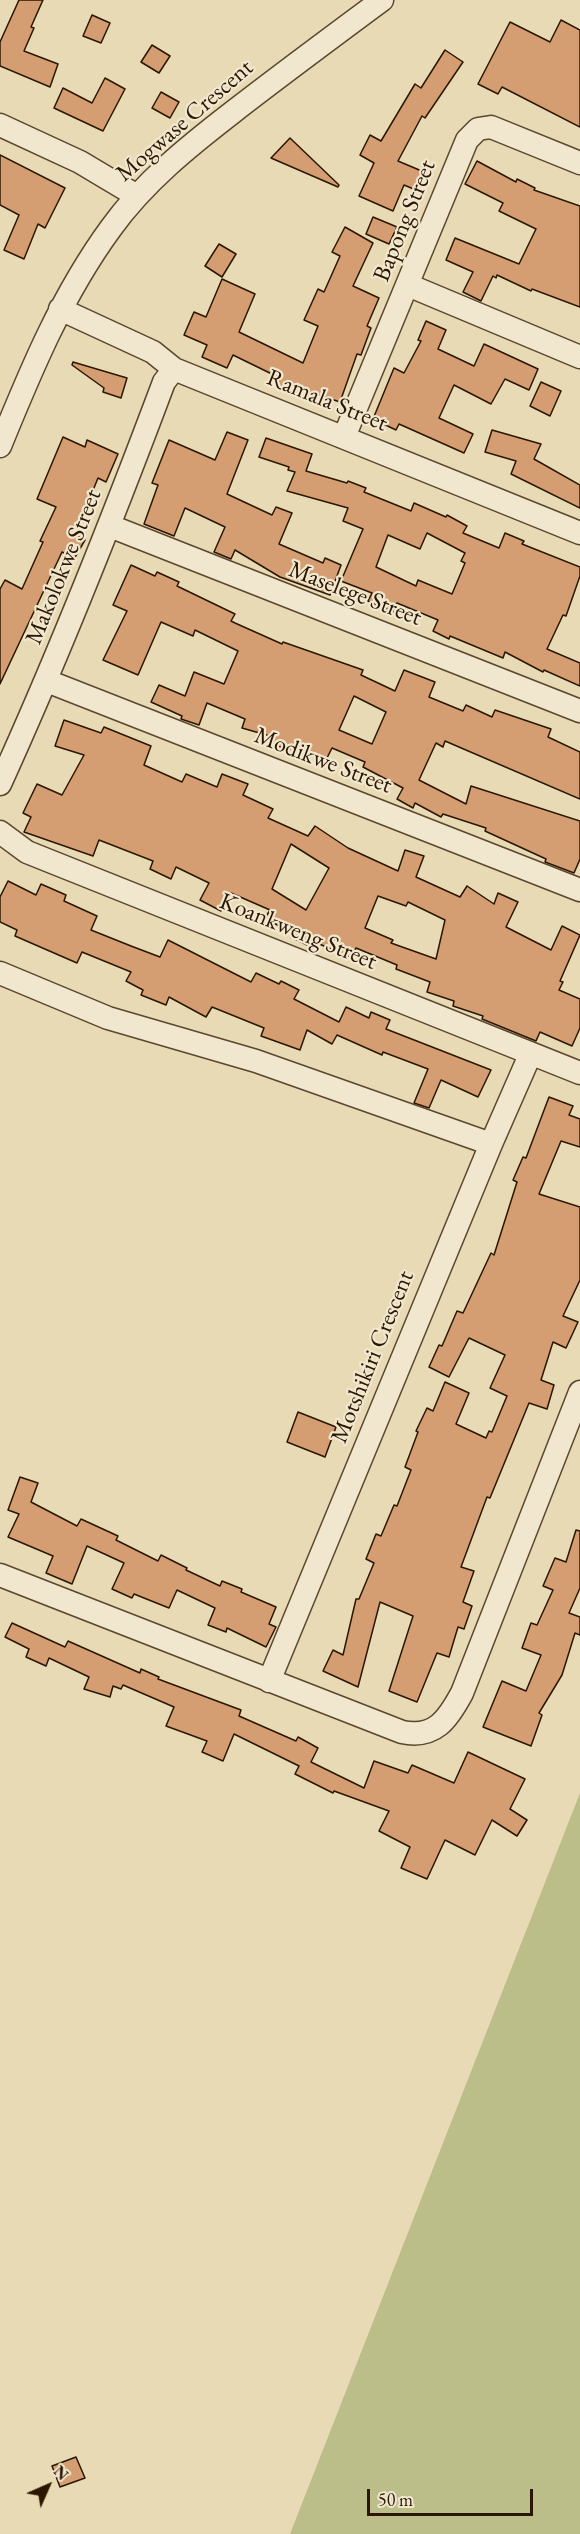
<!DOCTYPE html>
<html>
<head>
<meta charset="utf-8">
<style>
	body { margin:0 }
	#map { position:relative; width:580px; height:2534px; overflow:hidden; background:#e8dab4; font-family:"EB Garamond",serif }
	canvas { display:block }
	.north { position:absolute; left:18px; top:2456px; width:60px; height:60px; -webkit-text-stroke:4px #f0e7ce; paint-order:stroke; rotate:45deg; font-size:16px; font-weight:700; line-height:24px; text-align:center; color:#2b1601 }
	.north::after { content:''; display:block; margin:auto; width:21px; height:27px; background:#2b1601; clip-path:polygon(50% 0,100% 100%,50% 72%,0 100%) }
	.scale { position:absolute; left:367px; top:2489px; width:166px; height:27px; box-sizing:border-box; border:3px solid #2b1601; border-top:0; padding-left:8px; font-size:18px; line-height:21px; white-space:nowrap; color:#2b1601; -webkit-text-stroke:4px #f0e7ce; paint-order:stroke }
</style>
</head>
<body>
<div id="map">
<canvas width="580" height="2534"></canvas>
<div class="north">N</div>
<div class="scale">50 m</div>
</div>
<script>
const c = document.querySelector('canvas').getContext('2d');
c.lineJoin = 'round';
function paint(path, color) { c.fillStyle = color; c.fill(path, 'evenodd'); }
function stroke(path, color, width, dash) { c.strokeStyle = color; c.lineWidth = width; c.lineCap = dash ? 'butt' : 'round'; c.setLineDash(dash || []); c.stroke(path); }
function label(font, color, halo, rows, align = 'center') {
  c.font = font + ' "EB Garamond",serif'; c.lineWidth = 4.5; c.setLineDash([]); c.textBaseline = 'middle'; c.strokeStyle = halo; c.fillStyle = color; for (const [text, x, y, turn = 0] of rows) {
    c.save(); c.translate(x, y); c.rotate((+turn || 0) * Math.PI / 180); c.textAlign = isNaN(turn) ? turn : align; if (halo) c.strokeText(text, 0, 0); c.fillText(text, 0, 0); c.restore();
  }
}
paint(new Path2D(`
	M580,1793V2534H290Z`), '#bbbe89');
const building = new Path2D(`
	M19,0H43L31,27L34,28L24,51L58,64L50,87L0,66V42Z
	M92,15L110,23L101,43L83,36Z
	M561,20L580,30V127L502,87L498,94L478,84L510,22L550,42Z
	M152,45L170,56L159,73L141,62Z
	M445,50L463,62L425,118L422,116L398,161L424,172L416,190L404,185L393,211L359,196L374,163L360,155L370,135L381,141L415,84L421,88Z
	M105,78L125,89L103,131L54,108L63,88L92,103Z
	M161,92L179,102L170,118L152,108Z
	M290,138L339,185L338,187L271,158Z
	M0,155L65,188L45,228L38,224L24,259L4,250L19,215L0,205Z
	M477,161L516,182L517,179L535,188L534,190L580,206V307L532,289L531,291L497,275L496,278L493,276L481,301L463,292L473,272L446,260L455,238L519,264L536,229L499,211L503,203L465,184Z
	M373,217L397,227L389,244L366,234Z
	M345,227L373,243L353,286L379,298L367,326L371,328L361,355L357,354L340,402L301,389L298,397L276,388L280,378L233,355L227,368L202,357L207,345L184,335L194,312L206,317L222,279L255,294L239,332L303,363L318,326L304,320L318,289L324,292L340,256L332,252Z
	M219,244L236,254L222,277L205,266Z
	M426,321L446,330L438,349L474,366L484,344L538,369L529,390L505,379L491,404L454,385L439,418L473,434L464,453L399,424L396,430L373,419L394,368L404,373L421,341L418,340Z
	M73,362L127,378L121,398L103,392L104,388L72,365Z
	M541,382L561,391L550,416L530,406Z
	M492,430L541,444L534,459L580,485V508L511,474L516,461L485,452Z
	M227,432L248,440L227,494L272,515L276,507L292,513L279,544L323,563L325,558L341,565L330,595L280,577L235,550L231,559L214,552L225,527L185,508L174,536L144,524L158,485L152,483L169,440L215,460Z
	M63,437L85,447L87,440L118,454L106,482L98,478L75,535L85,540L74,559L62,552L0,684V589L5,580L22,589L43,542L40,541L56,507L37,499Z
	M266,438L312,454L306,471L347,483L348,481L366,488L364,492L411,511L414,503L446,517L447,515L467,526L463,533L499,548L505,533L524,541L522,544L580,567V576L566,616L563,615L547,649L580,663V686L544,670L543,672L505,652L503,658L450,636L449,639L433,631L438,620L397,603L393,612L368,601L372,593L341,581L363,529L343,521L348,508L287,491L295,472L288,470L289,467L259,457ZM427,533L465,553L461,561L465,563L452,594L418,580L416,586L376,567L388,535L420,549Z
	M131,565L155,576L157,572L179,582L177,586L235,614L231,621L235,623L282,644L283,642L363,670L361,675L395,691L404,670L435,682L429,697L463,711L466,705L492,717L495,710L551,729L548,737L580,752V799L445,741L443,747L436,743L419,780L466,804L471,786L580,821V859L574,873L545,862L546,859L485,831L486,828L443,814L441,817L415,803L413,808L397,799L403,788L363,767L365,762L332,748L326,760L292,745L289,751L268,741L270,736L242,728L245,719L207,703L199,725L181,719L182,716L151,702L159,685L185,696L194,672L224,684L238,651L195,630L193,636L161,622L138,675L103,660L127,611L113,605ZM354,696L386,712L372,744L339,730Z
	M64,720L101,733L104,727L151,746L144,765L182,782L186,774L217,787L222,774L248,784L243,795L273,809L268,818L308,836L315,826L348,848L398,871L405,850L424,856L416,877L460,897L467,886L494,904L498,893L518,902L506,927L551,950L562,926L580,935L560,981L563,982L559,990L580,999V1028L572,1046L540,1032L536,1041L482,1019L483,1016L453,1006L454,1001L427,992L430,982L396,969L397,965L356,948L352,958L310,940L307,945L291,937L293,934L265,918L270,910L231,893L221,911L200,900L209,883L176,867L171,879L150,869L153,861L99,840L93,856L24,832L31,817L23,813L37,784L62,795L84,755L55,746ZM291,844L329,868L306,910L272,889ZM378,896L406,906L408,902L445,920L436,959L391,943L393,940L365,928Z
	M8,881L36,895L41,884L66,895L64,901L97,916L91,930L131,946L160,957L168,940L251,982L256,973L279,984L281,981L299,990L294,999L339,1022L346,1007L369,1018L371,1012L390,1020L386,1029L491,1070L478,1097L441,1080L429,1108L414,1103L428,1069L383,1052L382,1055L337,1035L332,1044L307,1030L300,1050L261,1036L264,1028L212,1007L206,1017L169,997L166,1005L141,995L143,990L126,981L131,972L82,952L77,963L15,936L17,930L0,922V897Z
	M549,1097L573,1106L569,1115L580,1119V1147L561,1141L539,1194L580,1207V1280L563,1316L578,1322L566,1348L553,1342L541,1380L554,1385L547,1409L529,1403L490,1498L487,1497L461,1567L474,1571L463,1602L472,1606L464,1629L458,1627L449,1657L437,1653L417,1702L389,1691L413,1616L380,1602L358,1687L323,1671L333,1650L343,1655L356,1599H359L374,1563L366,1559L376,1534L381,1536L394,1505L397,1506L411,1470L405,1467L418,1432L416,1431L427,1408L433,1411L445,1382L469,1393L456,1424L486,1438L489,1431L492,1432L507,1396L490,1388L505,1355L469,1338L449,1377L429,1367L439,1345L442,1346L457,1311L463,1313L491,1253L494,1255L517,1182L513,1180L523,1157L526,1158Z
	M298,1412L336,1427L325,1457L287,1442Z
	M20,1477L38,1483L31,1502L77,1526L81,1519L118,1536L116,1540L158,1561L161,1555L187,1568L186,1570L220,1586L222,1581L242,1589L241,1592L276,1607L269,1624L276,1627L266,1647L227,1628L226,1632L208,1625L215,1608L177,1590L169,1608L134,1594L132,1598L112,1589L124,1563L87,1546L72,1584L46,1573L53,1556L8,1537L19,1514L8,1510Z
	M576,1530L580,1531V1588L569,1613L580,1617V1635L575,1633L562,1675L539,1713L542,1715L531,1746L483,1727L502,1681L526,1691L541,1655L522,1648L531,1623L537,1625L553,1590L543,1586L555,1558L566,1562Z
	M12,1623L65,1647L68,1641L140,1673L141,1669L159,1677L158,1679L241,1710L239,1716L296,1741L298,1737L318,1748L311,1762L364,1788L374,1761L408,1773L412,1765L454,1783L468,1752L525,1779L510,1809L527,1820L517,1836L492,1820L475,1855L445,1840L427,1879L401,1868L410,1847L379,1831L389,1811L334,1791L333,1793L295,1774L299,1766L234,1734L223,1761L202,1752L207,1741L166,1726L174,1707L123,1685L121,1689L113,1686L110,1697L84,1689L89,1677L49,1658L46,1666L26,1657L29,1649L5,1637Z
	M76,2457L85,2478L60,2487L52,2466Z`);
paint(building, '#d49d72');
stroke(building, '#2b1601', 1.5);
const minor = new Path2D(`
	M0,125L80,162L137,196
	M408,285L580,357
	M60,309L153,352L174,369L580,533
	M344,437L467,140L478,129L491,127L580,163
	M0,446C31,370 62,295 111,228C144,182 189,146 233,112C282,74 332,37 382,0
	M110,526L580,711
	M47,681L580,890
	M0,784C60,652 113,518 164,382L174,369
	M0,832L27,852L580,1073
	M0,973L108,1018L256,1061L491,1144
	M0,1575L402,1732C435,1739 448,1719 462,1693L580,1392
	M269,1681L491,1144L530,1055`);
stroke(minor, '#5a472e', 25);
stroke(minor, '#f0e7ce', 22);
label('24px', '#2b1601', '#f0e7ce', [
	["Mogwase Crescent",185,121,-41],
	["Bapong Street",405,221,-68],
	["Ramala Street",327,401,22],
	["Makolokwe Street",64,567,-68],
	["Maselege Street",355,594,21],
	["Modikwe Street",323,761,21],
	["Koankweng Street",298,932,22],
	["Motshikiri Crescent",373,1357,-68]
]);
</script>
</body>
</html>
